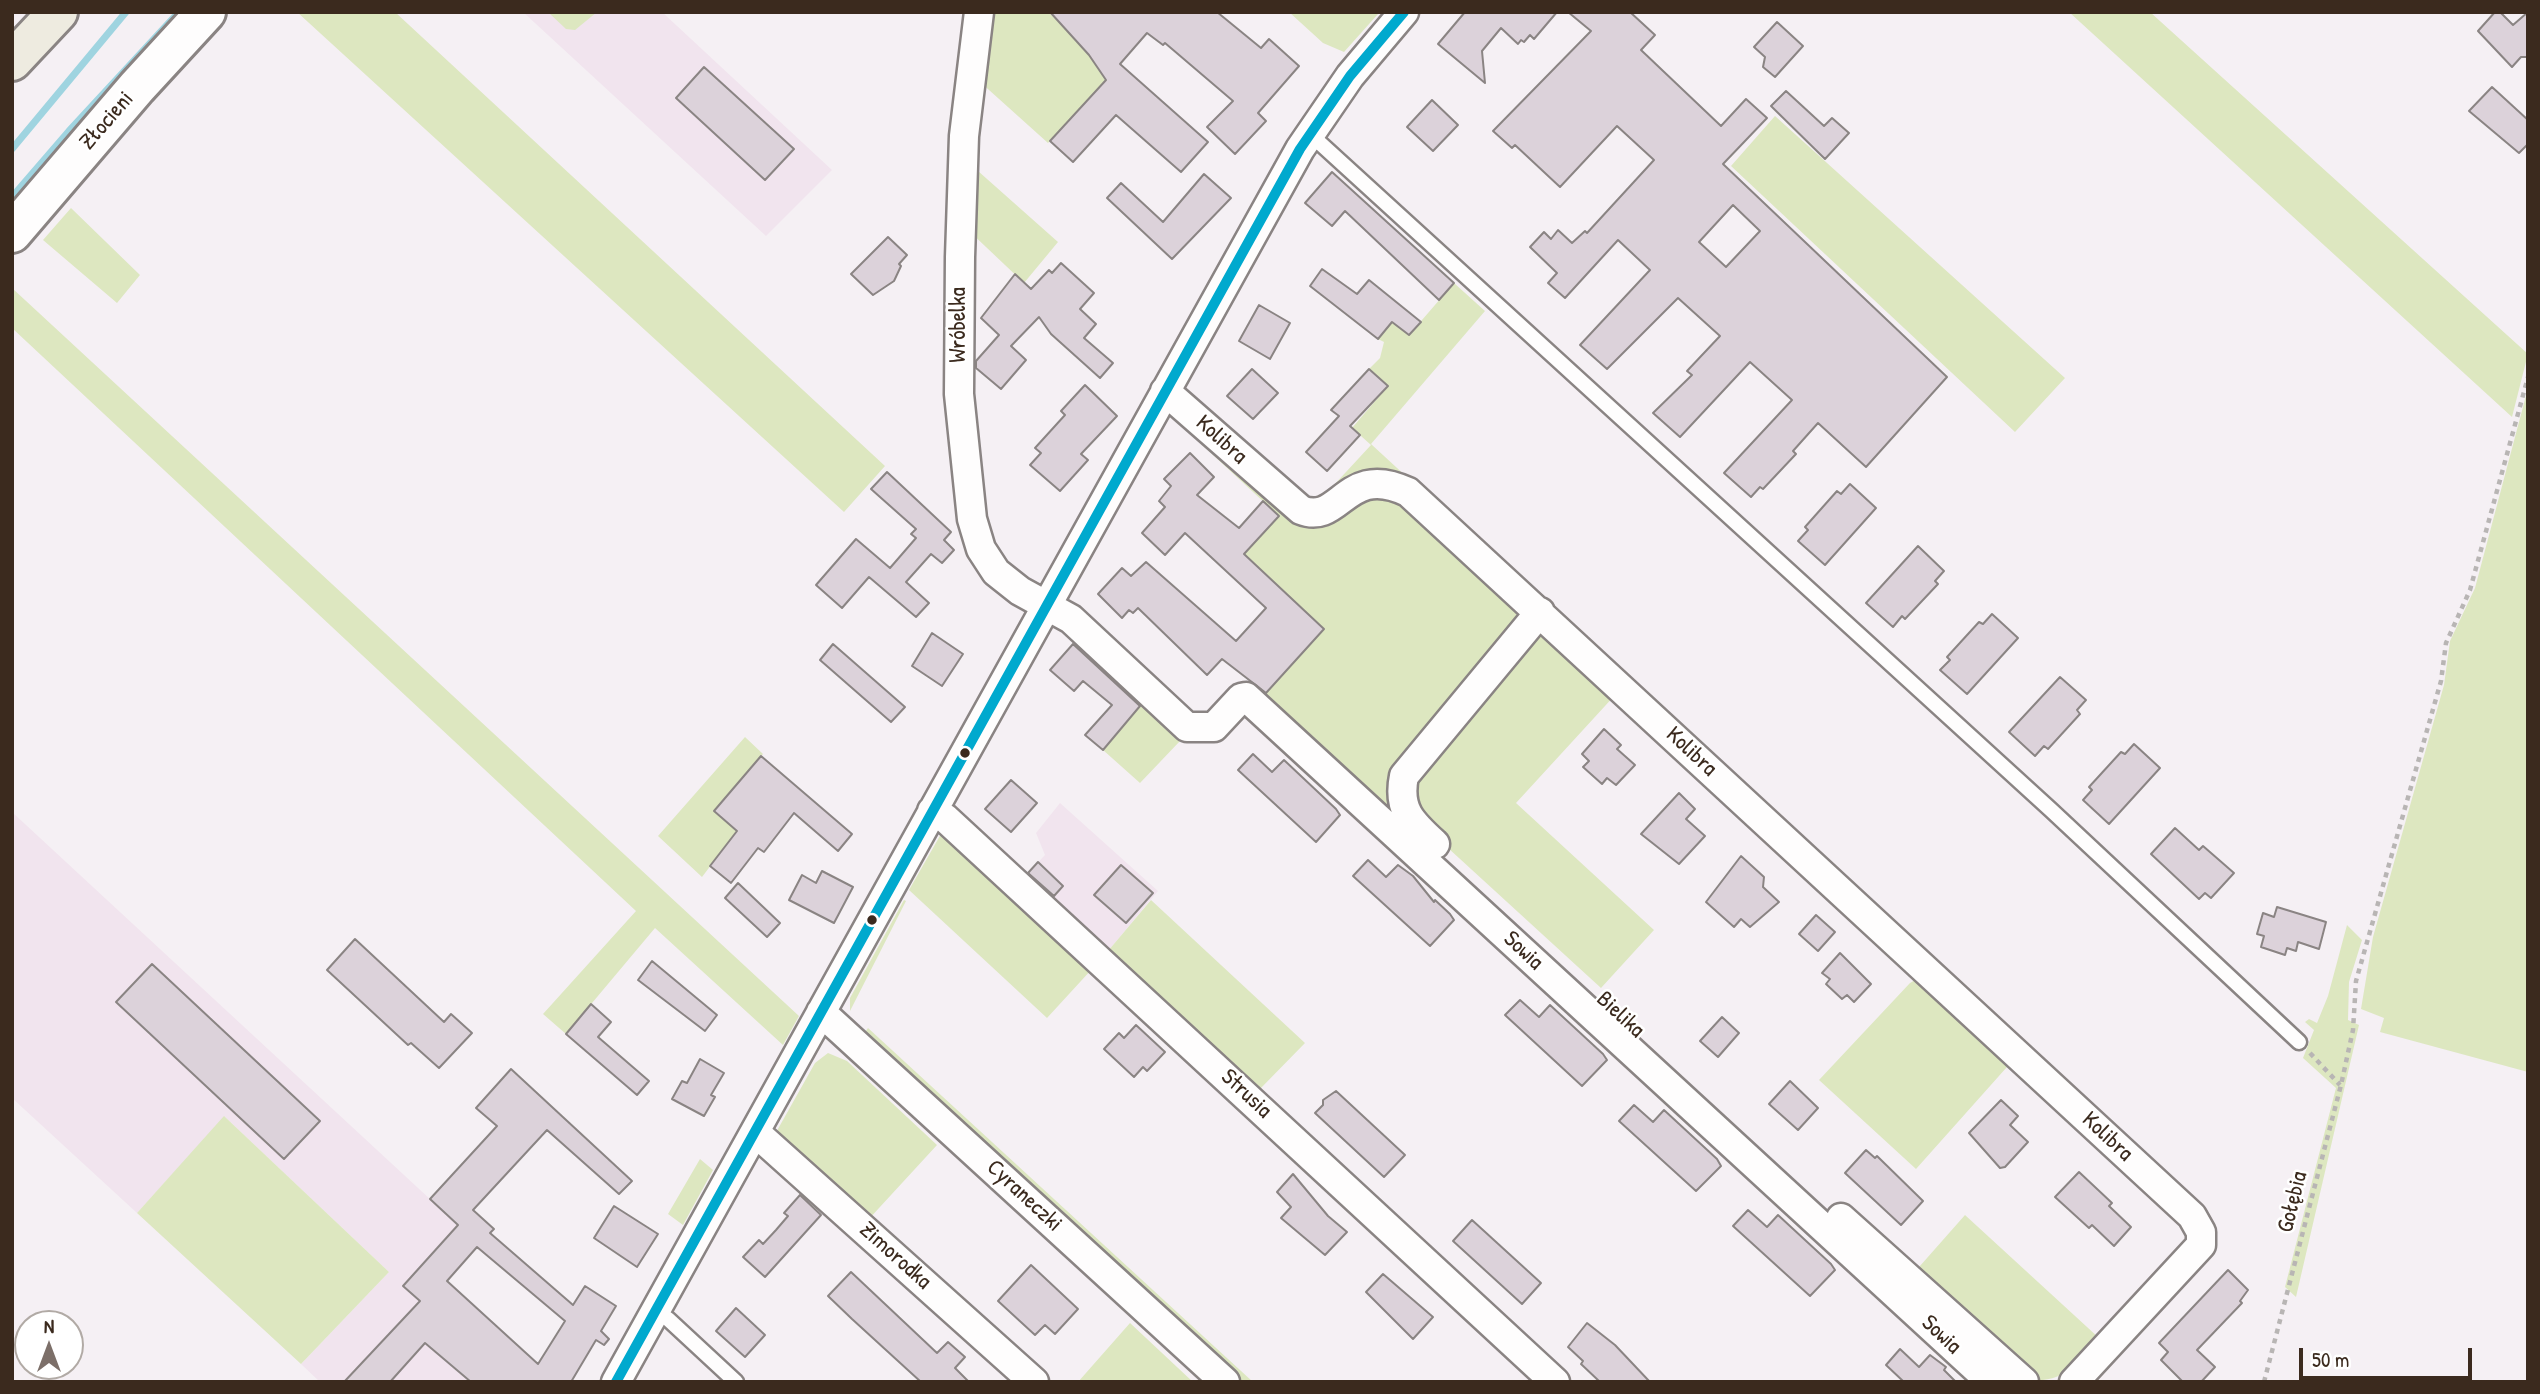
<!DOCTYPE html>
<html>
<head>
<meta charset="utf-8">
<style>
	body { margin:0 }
	#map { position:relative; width:2540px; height:1394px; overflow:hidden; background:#f5f0f4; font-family:"Patrick Hand",sans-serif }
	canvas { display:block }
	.frame { position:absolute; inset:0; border:14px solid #3b2a1e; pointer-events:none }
	.north { position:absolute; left:14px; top:1310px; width:70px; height:70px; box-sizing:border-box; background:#fff; border:2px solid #b1aaa5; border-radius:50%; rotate:0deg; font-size:19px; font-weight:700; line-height:28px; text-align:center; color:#3b2a1e }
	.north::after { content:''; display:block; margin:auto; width:24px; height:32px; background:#7c6f69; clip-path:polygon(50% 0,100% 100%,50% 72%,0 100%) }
	.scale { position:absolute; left:2299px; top:1348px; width:173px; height:32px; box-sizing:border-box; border:4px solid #3b2a1e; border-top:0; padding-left:9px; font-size:21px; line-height:24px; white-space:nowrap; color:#3b2a1e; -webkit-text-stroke:5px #fff; paint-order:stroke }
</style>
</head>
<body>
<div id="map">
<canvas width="2540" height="1394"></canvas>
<div class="frame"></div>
<div class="north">N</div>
<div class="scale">50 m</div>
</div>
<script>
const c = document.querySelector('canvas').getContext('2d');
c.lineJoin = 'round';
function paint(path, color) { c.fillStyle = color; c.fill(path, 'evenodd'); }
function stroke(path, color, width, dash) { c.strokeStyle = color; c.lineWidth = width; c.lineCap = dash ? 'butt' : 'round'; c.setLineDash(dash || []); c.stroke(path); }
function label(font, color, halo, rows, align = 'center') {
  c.font = font + ' "Patrick Hand",sans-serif'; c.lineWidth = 5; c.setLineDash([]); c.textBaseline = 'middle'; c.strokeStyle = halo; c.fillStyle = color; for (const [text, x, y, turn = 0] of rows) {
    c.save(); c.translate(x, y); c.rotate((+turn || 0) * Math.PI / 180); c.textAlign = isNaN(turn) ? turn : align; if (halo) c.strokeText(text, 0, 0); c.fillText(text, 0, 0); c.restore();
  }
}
paint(new Path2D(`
	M523,12H662L832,170L766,236Z
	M1060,803L1158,891L1108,951L1026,875L1045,855L1036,833Z
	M12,812L458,1225L404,1286L506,1379L503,1382H320L301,1364L389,1272L225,1117L137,1213L12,1098Z`), '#f1e4ee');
paint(new Path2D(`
	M297,12H395L885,466L844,512Z
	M548,12H597L575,30L566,29Z
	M984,12H1048L1079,40L1106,80L1048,143L979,81Z
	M1289,12H1376L1378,14L1344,52L1323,43Z
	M2069,12H2150L2528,354L2512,417Z
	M1775,116L2065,378L2015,432L1731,166Z
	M969,163L1058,242L1024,283L967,229Z
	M71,208L140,275L117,303L43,240Z
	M1454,283L1485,311L1371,444L1409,479C1359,463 1362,473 1321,499L1371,445L1352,428L1388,386L1369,369L1380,358L1384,342L1378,339L1392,322L1409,335Z
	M12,288L799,1016L783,1045L655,928L566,1034L543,1014L636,911L12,328Z
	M2528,388V1072L2380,1032L2384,1018L2361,1009L2373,937L2444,685L2450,641L2475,588Z
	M1175,415L1313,526L1324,525L1350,502L1391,494L1512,600L1519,616L1517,627L1395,817L1264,695L1324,629L1244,554L1279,516L1173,418Z
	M1541,630L1616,694L1516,803L1654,930L1601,988L1436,837L1416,815L1414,778Z
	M1141,704L1180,741L1140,783L1103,750Z
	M745,737L763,754L714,811L737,831L702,877L658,836Z
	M941,834L949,837L1092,969L1047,1018L909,890Z
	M904,900L906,901L850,1011V998Z
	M1151,900L1305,1043L1260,1089L1108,951Z
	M2347,925L2362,940L2349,982L2348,1020L2359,1025L2296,1297L2285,1287L2336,1088L2303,1058L2314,1030L2305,1022L2309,1019L2317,1023L2328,996Z
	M1922,976L2015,1058L1916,1169L1819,1080L1910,983Z
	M868,1028L1253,1382H1238L863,1035Z
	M828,1053L847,1061L937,1145L868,1220L774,1136L815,1063Z
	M224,1116L389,1272L301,1364L137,1213Z
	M700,1159L713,1170L683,1225L668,1214Z
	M1965,1215L2099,1338C2077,1361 2066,1383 2031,1380L1912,1275Z
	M1130,1323L1193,1382H1078Z`), '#dde7c0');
stroke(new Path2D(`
	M12,149L126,12
	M12,197L69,131L179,12`), '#9fd4e0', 7);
const building = new Path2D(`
	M1050,12H1217L1261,48L1269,39L1299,66L1258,113L1266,121L1235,154L1207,127L1233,101L1165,43L1163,45L1147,33L1120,64L1208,142L1181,172L1116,115L1073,162L1050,141L1106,80L1089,55Z
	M1465,12H1557L1534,39L1530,35L1524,42L1521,40L1518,44L1501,28L1482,51L1485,83L1438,44Z
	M1568,12H1630L1655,35L1641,50L1721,126L1746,99L1767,118L1723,164L1947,377L1866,467L1818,423L1793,451L1796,454L1763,489L1760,487L1751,497L1724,473L1792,400L1750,362L1680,437L1653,413L1692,375L1687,371L1720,336L1678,298L1607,369L1580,345L1650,270L1618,240L1565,298L1548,283L1557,273L1530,247L1544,232L1551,239L1558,230L1572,243L1585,231L1587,233L1654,160L1617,126L1560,187L1515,145L1512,148L1493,131L1591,31ZM1733,205L1760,231L1726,267L1699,242Z
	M2495,12H2500L2513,25L2528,12V57H2521L2512,67L2478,31Z
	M1777,22L1803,46L1775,77L1763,67L1765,57L1754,47Z
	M704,67L794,149L765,180L676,98Z
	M2492,87L2528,120V144L2519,153L2469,111Z
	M1786,91L1824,126L1832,118L1849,133L1825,159L1771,106Z
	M1432,100L1458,125L1433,151L1407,127Z
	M1332,172L1454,283L1439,300L1345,211L1332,226L1305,203Z
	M1204,174L1231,198L1172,259L1107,198L1121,183L1163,222Z
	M888,237L907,255L899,264L901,266L894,281L873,295L851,274Z
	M1061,263L1094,293L1080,309L1096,324L1084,338L1113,363L1100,378L1051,334L1039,317L1011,346L1026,360L1001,389L976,368V361L999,335L981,318L1015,274L1031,289L1049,270L1052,273Z
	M1322,269L1357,294L1369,280L1421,322L1409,335L1392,322L1378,339L1310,286Z
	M1259,305L1290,323L1270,359L1239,341Z
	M1252,369L1278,393L1253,419L1227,396Z
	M1369,369L1388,386L1350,426L1360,435L1327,471L1306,452L1339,416L1331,410Z
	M1085,385L1117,416L1081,454L1088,460L1060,491L1030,465L1041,453L1035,448L1065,415L1061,411Z
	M1190,453L1214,477L1197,495L1239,528L1263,501L1279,516L1244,554L1324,629L1266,693L1222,659L1207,675L1138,608L1133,613L1129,610L1122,618L1098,594L1122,568L1131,576L1146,562L1236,641L1266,608L1185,533L1165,555L1142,533L1165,507L1159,501L1171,486L1164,479Z
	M887,472L951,532L944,540L954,550L942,563L931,554L906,582L929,603L916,617L869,577L842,608L816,585L856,539L890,568L916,538L911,534L916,529L871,489Z
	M1850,484L1876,508L1825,565L1798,541L1808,530L1805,527L1837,491L1841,494Z
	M1918,546L1944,571L1935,581L1938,584L1905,619L1902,616L1893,627L1866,603Z
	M1992,614L2018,638L1967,694L1940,670L1950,660L1947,657L1979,622L1983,624Z
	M932,633L963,654L942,686L912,666Z
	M833,644L905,707L891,722L820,660Z
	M1073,644L1140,706L1103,750L1085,735L1112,705L1083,681L1074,691L1050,670Z
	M2060,677L2086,700L2077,710L2080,714L2048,749L2044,746L2035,756L2009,732Z
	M1604,729L1621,745L1617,749L1635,765L1616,785L1607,778L1602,784L1583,767L1589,761L1582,754Z
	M2134,744L2160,768L2109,824L2083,800L2092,790L2089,787L2121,752L2125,754Z
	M1253,754L1272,772L1284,760L1336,809L1340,815L1316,842L1238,770Z
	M761,756L852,834L838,851L794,813L764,852L758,848L731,883L710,866L737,831L714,811Z
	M1011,780L1037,803L1011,832L985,809Z
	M1679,793L1695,809L1686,819L1705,836L1679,864L1641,834Z
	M2175,828L2199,850L2203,846L2234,873L2211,898L2205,893L2199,899L2151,854Z
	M1741,856L1764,877L1763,887L1779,902L1750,927L1741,919L1734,927L1706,902Z
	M1368,860L1386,877L1398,865L1413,876L1434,902L1435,900L1450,914L1454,920L1430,946L1353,876Z
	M1038,862L1063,886L1054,896L1028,873Z
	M1121,865L1153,893L1126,923L1094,895Z
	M822,871L853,887L834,923L789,900L802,875L816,883Z
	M738,883L780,923L767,937L725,898Z
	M2277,907L2326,922L2319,949L2298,942L2296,951L2287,948L2285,955L2261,947L2264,936L2257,934L2263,913L2274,917Z
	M1816,915L1835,932L1818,951L1799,934Z
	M355,939L444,1022L451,1014L472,1033L439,1068L411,1043L408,1045L327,970Z
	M1840,953L1871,984L1854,1002L1847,995L1842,999L1826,984L1830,979L1822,973Z
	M652,961L717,1015L705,1031L638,980Z
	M152,964L320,1121L284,1159L116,1002Z
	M1520,1000L1539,1017L1550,1005L1603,1054L1607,1060L1582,1086L1505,1015Z
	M591,1004L611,1022L598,1037L649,1081L637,1095L566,1034Z
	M1722,1017L1739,1033L1718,1057L1700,1041Z
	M1136,1025L1165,1052L1147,1071L1143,1067L1134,1077L1104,1049L1119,1033L1124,1038Z
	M700,1059L724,1073L711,1095L715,1097L704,1116L672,1099L682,1081L687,1083Z
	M511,1069L632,1181L619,1194L547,1130L473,1210L494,1229L490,1233L573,1305L585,1286L616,1306L601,1331L609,1339L604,1345L596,1340L571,1382H471L425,1343L390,1382H344L420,1301L403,1286L458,1225L430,1199L497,1126L476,1108ZM477,1247L565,1321L538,1364L447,1281Z
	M1790,1081L1818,1108L1798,1130L1769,1104Z
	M1336,1091L1405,1155L1384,1177L1315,1113L1323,1105V1100Z
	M2001,1100L2018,1116L2010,1125L2028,1142L2005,1167L2000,1168L1969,1133Z
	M1634,1105L1653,1122L1664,1110L1717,1159L1721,1166L1696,1191L1619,1121Z
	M1866,1150L1875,1158L1877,1156L1923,1201L1901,1225L1845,1173Z
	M2079,1172L2112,1203L2109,1206L2131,1227L2114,1246L2092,1225L2089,1228L2055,1197Z
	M1293,1174L1328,1216L1347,1232L1325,1255L1281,1218L1291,1207L1277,1192Z
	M800,1195L821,1215L765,1277L743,1257L759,1240L763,1244L776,1230L788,1216L784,1213Z
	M614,1206L658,1234L637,1267L594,1238Z
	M1748,1210L1767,1227L1778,1215L1831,1264L1835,1270L1810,1296L1733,1226Z
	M1472,1220L1541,1283L1522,1304L1453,1241Z
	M1031,1265L1078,1309L1055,1334L1045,1325L1035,1335L998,1301Z
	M2228,1270L2248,1290L2240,1301L2242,1303L2197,1350L2215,1367L2201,1382H2183L2161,1360L2168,1352L2159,1343Z
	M851,1272L937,1353L948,1342L965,1357L955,1368L969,1382H921L852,1319L828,1296Z
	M1383,1274L1433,1317L1413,1339L1366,1292Z
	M736,1308L765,1335L745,1357L716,1331Z
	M1587,1323L1615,1345L1650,1382H1600L1581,1364L1583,1361L1568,1347Z
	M1900,1349L1919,1367L1930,1355L1946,1367L1944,1370L1956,1382H1904L1886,1365Z`);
paint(building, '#dcd2da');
stroke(building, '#8a8483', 2);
const lane = new Path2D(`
	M1310,134L2051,810L2299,1042
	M655,1311L668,1319L736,1382`);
const street = new Path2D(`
	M979,12L964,136L960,257L959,394L972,519L981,549L996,572L1020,591L1071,619L1187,727H1214L1241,698L1246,697L1991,1382
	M1165,391L1301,510C1341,526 1345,462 1408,492L2192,1216L2201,1232V1245L2074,1382
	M932,811L945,818L1555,1382
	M1435,844C1412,823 1397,810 1404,776L1540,612
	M821,1012L1225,1382
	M755,1132L1034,1382
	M1841,1218L2024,1382
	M616,1382L1300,149L1350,76L1404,12`);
const secondary = new Path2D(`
	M12,233L137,87L206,12`);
const highway = new Path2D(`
	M12,61L58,12`);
stroke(lane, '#8a8483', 19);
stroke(street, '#8a8483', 33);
stroke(secondary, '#8a8483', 44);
stroke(highway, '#8a8483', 44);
stroke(new Path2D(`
	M2310,1053L2340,1085
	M2264,1382L2341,1085L2353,1030L2356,981L2441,681L2446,643L2470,590L2528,377`), '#b8b5b4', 4.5, [5, 5]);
stroke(lane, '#fefdfd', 14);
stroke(street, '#fefdfd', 28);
stroke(secondary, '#fefdfd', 38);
stroke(highway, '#eeebe0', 38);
stroke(new Path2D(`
	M616,1382L1300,149L1350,76L1404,12`), '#00a9ce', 10);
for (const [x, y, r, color] of [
	[965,753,6,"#3b2a1e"],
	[872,920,6,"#3b2a1e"]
]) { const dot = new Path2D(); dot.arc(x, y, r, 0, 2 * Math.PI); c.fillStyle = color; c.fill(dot); stroke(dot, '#fff', 2.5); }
label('23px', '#3b2a1e', '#fff', [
	["Złocieni",107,121,-49],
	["Wróbelka",959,325,-90],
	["Kolibra",1221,440,42],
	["Kolibra",1691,752,43],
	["Sowia",1523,951,43],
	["Bielika",1620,1015,43],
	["Strusia",1246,1094,43],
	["Kolibra",2107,1137,43],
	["Cyraneczki",1024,1196,43],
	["Gołębia",2293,1202,-76],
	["Zimorodka",895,1256,42],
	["Sowia",1941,1335,43]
]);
</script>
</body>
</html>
